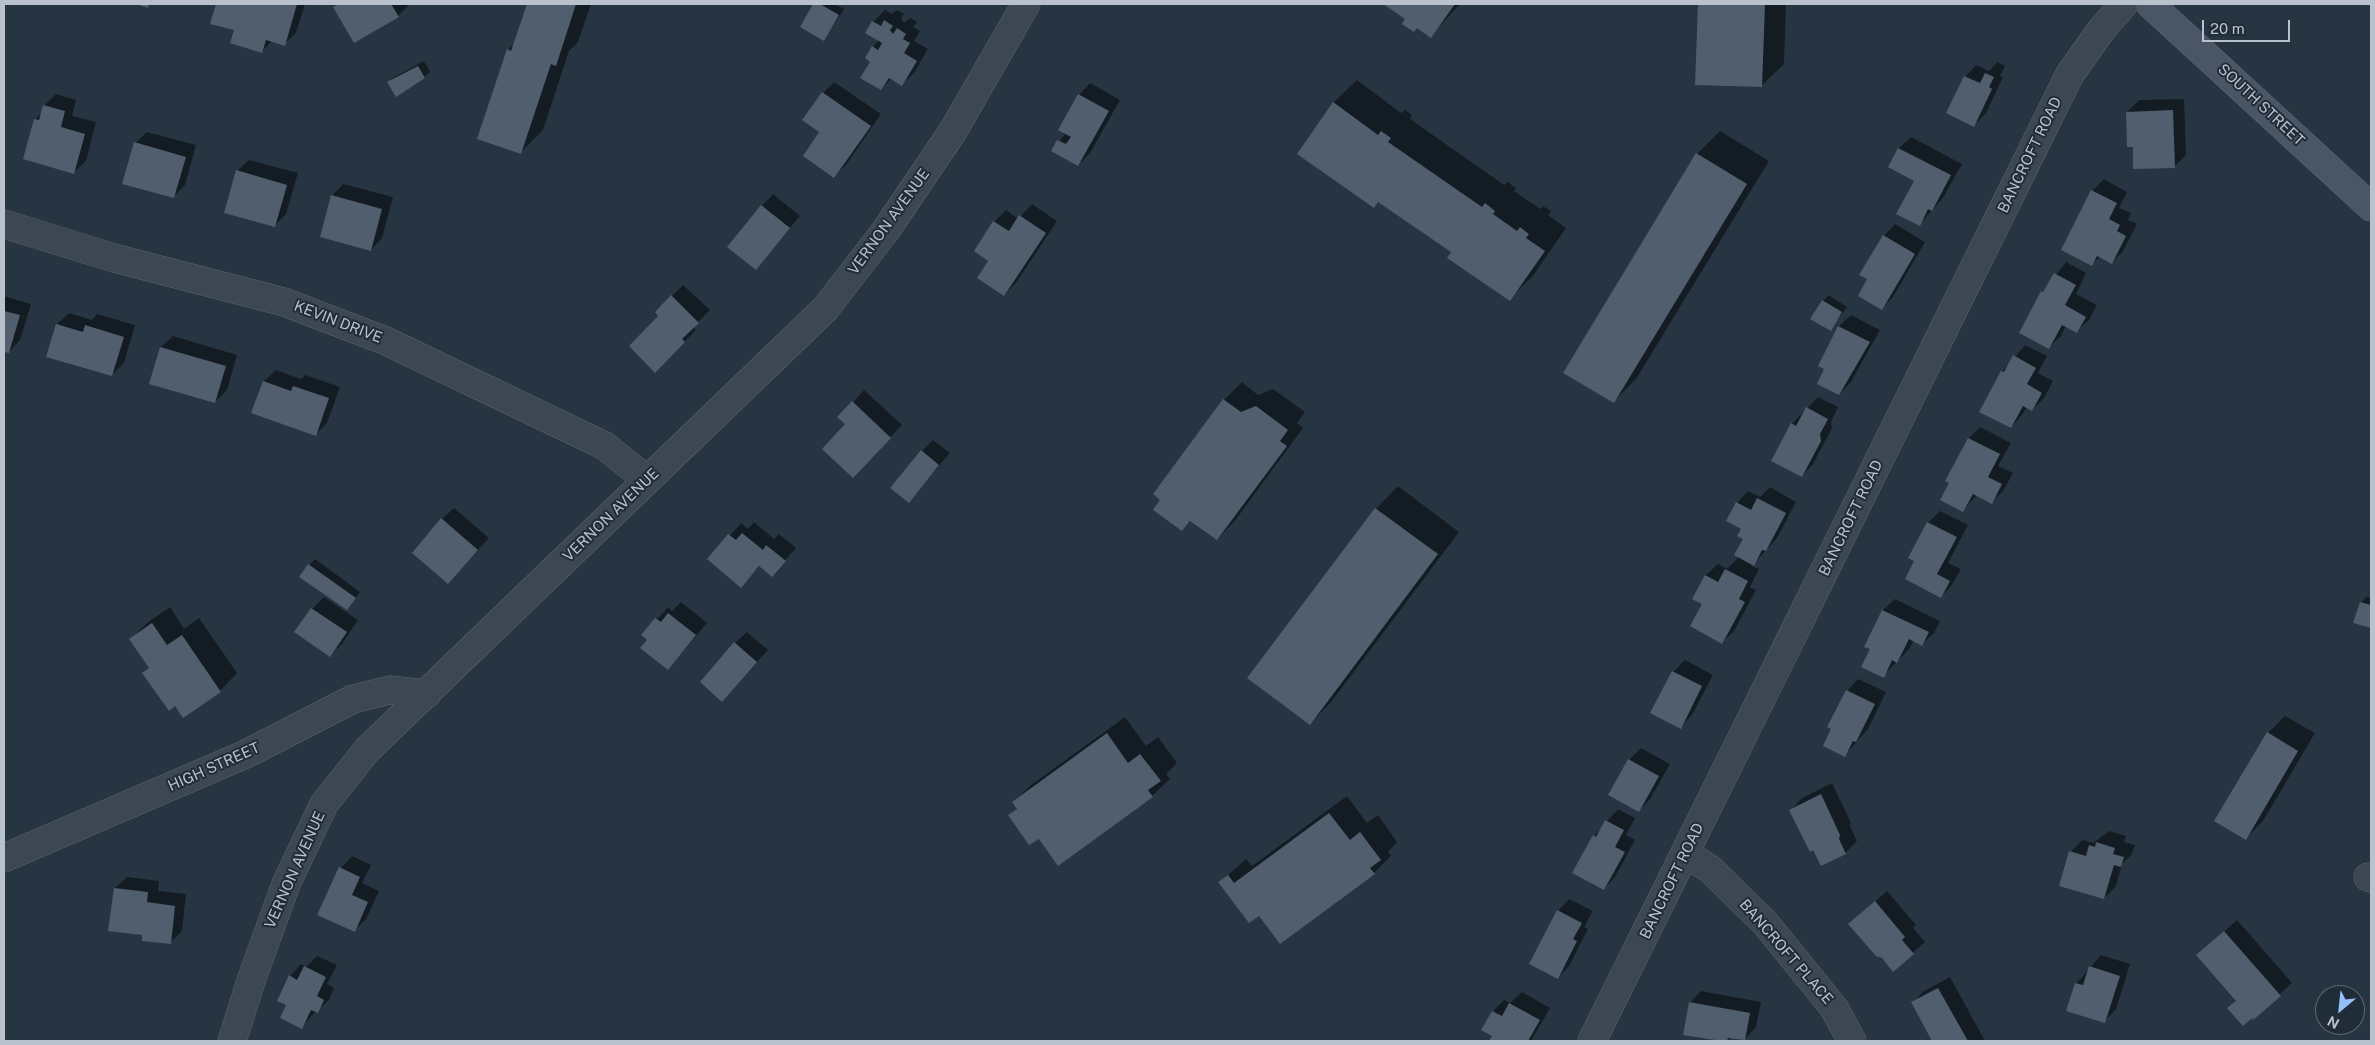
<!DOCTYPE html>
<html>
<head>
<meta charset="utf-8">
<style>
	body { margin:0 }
	#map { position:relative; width:2375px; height:1045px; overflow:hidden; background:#273543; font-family:"Public Sans",sans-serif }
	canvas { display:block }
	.frame { position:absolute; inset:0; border:5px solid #b9c2cc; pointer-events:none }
	.north { position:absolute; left:2315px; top:985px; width:50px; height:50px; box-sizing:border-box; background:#202c38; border:1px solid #5d6873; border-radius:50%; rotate:208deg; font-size:14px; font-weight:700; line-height:20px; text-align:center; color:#b9c2cc }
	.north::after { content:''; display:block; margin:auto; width:18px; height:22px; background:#92c1f8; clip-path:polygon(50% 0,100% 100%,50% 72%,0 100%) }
	.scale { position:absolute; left:2202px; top:20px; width:88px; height:22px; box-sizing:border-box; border:2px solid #b9c2cc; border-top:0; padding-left:6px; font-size:15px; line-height:18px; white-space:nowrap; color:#b9c2cc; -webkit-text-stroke:4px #202c38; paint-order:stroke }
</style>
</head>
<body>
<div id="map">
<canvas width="2375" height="1045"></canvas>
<div class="frame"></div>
<div class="north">N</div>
<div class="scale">20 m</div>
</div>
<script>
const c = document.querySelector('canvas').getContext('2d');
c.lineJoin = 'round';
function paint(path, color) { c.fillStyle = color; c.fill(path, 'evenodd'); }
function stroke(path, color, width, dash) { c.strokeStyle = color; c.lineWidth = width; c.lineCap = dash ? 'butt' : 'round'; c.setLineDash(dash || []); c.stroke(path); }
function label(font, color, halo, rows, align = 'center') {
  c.font = font + ' "Public Sans",sans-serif'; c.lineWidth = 4; c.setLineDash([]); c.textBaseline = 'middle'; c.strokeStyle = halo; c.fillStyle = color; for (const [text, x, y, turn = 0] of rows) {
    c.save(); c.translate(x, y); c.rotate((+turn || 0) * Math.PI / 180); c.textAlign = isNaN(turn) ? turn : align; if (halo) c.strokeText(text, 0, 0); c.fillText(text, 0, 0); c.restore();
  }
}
paint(new Path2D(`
	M217,4H305L296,33L284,44L272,41L262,51L236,30L211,23Z
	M338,4H410L398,16L335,7Z
	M528,4H591L578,42L569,51L543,130L521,152L508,50L515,43Z
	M814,4H835L844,9L824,40L801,26Z
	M1385,4H1460L1431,36Z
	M1699,4H1786L1784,64L1761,86L1696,83Z
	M885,10L892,14L897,10L904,14L901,18L904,23L910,18L917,22L913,27L920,31L914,41L928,49L914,73L902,84L892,78L881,89L872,61L873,47L879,40L873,22Z
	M424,61L430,72L424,77L389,82L394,77Z
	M1997,62L2005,66L2000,76L2003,77L1986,113L1974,125L1965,77L1976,65L1989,71Z
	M1357,80L1401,113L1405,110L1412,115L1410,119L1504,185L1508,182L1516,188L1514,191L1540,209L1543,206L1551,211L1548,215L1566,228L1532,277L1509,299L1453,252L1379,201L1374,206L1299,154L1334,102Z
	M834,82L881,114L846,165L834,176L821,132L823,93Z
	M1090,83L1120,100L1090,153L1078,165L1053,150L1066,133L1079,95Z
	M56,94L76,100L72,116L96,122L86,161L74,172L35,120L42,113L44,106Z
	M2184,99L2186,155L2174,167L2134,145L2127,112L2139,100Z
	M1720,131L1769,161L1636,379L1614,401L1565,372L1697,154Z
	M147,132L196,145L185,185L173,197L135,143Z
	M1911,137L1962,164L1943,198L1919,225L1916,181L1890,167L1899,148Z
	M249,160L298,173L286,214L275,225L237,171Z
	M2104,179L2127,192L2119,208L2131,213L2128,220L2137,224L2123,251L2112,263L2100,257L2092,264V191Z
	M343,184L393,197L382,238L371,250L332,196Z
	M773,194L800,216L756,268L762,206Z
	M1032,204L1057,221L1016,283L1004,295L990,260L994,222L1006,210L1018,219Z
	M1895,224L1925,242L1893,297L1882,308L1869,279L1884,236Z
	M2066,262L2086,273L2076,294L2097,305L2089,320L2077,331L2066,325L2061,336L2049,347L2042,292Z
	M683,285L710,310L693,327L696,330L655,371L660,316L656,312Z
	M1829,295L1847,307L1830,330L1823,301Z
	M4,296L31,304L20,340L9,352L4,350Z
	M69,313L92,320L97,314L135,325L124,363L112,375L57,324Z
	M1851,315L1880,330L1851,382L1839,394L1826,369L1819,365L1839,326Z
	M173,336L237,355L227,390L215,402L161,347Z
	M2025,345L2047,356L2038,373L2053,381L2044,398L2032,410L2027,407L2022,415L2011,427L2002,372Z
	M276,370L301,379L305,375L340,387L327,423L315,435L264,381Z
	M1242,382L1258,395L1273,389L1305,412L1297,423L1303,428L1234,522L1217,539L1191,521L1182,530L1162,500L1155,494L1224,400Z
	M864,390L902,425L864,465L847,424L853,402Z
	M1818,397L1838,407L1831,422L1832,428L1813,464L1802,476L1792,424Z
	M1980,427L2011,443L1998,466L2013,473L2003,491L1992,502L1977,495L1963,510L1951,482L1969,438Z
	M933,440L950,453L909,501L922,451Z
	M1398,486L1459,532L1332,701L1310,724L1376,509Z
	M1770,487L1796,502L1777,538L1752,566L1759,569L1750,587L1756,590L1734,631L1722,642L1703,603L1694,598L1706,575L1718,564L1727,569L1739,557L1744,538L1737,503L1748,491L1760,497Z
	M454,508L489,538L448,583L442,519Z
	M1940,511L1968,525L1948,563L1961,569L1952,585L1941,597L1916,561L1910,558L1928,523Z
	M754,522L774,539L779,534L796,548L772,575L760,566L741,586L709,559L741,523L748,529Z
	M315,559L360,592L352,603L309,565Z
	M324,597L358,620L342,644L330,655L296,632L312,609Z
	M2366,597L2371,598V627L2355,622L2361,603Z
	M1895,599L1940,621L1934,633L1922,644L1914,640L1909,649L1883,676L1872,648L1866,646L1883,610Z
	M681,602L707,623L668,669L648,640L643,635L668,607L672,611Z
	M170,607L184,629L199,618L237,673L220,691L144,673L150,667L131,639L148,622Z
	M747,632L768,650L722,700L735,643Z
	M1685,660L1713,675L1692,715L1680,727L1673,672Z
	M1858,679L1886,692L1868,729L1845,755L1847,691Z
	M2285,716L2315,733L2263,821L2246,838L2268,733Z
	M1125,717L1146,746L1158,737L1177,763L1166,774L1170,779L1152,796L1039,837L1010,815L1018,808L1014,802L1031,785Z
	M1641,748L1670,764L1650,799L1639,811L1629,760Z
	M1832,783L1851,823L1850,826L1857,841L1845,853L1791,810L1802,798Z
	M1347,796L1367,823L1378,815L1397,842L1388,852L1391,856L1374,873L1259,915L1220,882L1246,859L1252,866Z
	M1618,809L1635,818L1626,835L1635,840L1615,877L1604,889L1594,836Z
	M2109,831L2126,836L2124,842L2135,845L2132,854L2122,864L2116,886L2104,898L2071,852L2082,840L2093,843Z
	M352,856L371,865L362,883L379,891L366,919L354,931L319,914L341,868Z
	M127,877L159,881L158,891L186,894L182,931L170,943L144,934L115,888Z
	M1887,891L1916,925L1913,928L1925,942L1893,970L1850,924Z
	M1569,899L1593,911L1584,927L1588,929L1569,966L1558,978V911Z
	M2237,920L2292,983L2253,1018L2198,955Z
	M2101,955L2130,964L2116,1009L2105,1021L2076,984Z
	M317,956L337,965L327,984L334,988L329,1000L317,1011H316L302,1027L290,976L301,964L306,967Z
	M1950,977L1985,1041H1933L1912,1003L1924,991Z
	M1701,991L1761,1002L1756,1027L1745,1039L1731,1037L1727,1041L1690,1003Z
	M1522,992L1550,1008L1531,1041H1490L1493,1036L1482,1029L1493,1011L1504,1000L1510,1003Z`), '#0007');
paint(new Path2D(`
	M136,4H149L148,8Z
	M216,4H297L285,46L266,40L262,53L230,43L234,30L210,24Z
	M339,4H391L399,17L354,43L333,7Z
	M527,4H576L556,66L551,64L521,154L477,139L507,49L511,51Z
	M813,4H820L839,15L824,41L800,27Z
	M1383,4H1455L1431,38L1417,28L1414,32L1402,24L1405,19Z
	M1698,4H1765L1762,87L1695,85Z
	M884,20L893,26L890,30L893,34L897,28L906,34L903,39L910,43L904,53L917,61L902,86L889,78L881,90L860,78L870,62L865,58L872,46L878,50L882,43L865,33L872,21L881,26Z
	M418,66L425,78L396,97L387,82Z
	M1985,73L1994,77L1989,87L1992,89L1974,127L1946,113L1964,76L1980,83Z
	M822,92L871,126L834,178L803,156L819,132L802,120Z
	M1078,94L1109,111L1078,166L1051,151L1057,140L1066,144L1071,137L1058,130Z
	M1333,102L1378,135L1381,131L1391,138L1388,142L1482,207L1485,203L1495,211L1493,214L1517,231L1520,227L1529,234L1526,238L1545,251L1510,301L1447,258L1451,252L1378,202L1374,208L1297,154Z
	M43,105L65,111L61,127L85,134L74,174L23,159L34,119L39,120Z
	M2173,110L2175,168L2133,169V147H2127L2126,112Z
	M134,142L186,157L174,198L122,184Z
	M1898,148L1951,175L1932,211L1928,209L1920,226L1896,214L1914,181L1888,167Z
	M1696,153L1747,184L1614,403L1563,373Z
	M236,170L287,185L275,227L224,213Z
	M2091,190L2117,203L2109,219L2120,225L2117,231L2126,236L2112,264L2097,256L2092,266L2061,250Z
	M331,195L382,209L371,251L320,237Z
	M761,205L790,228L756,270L727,247Z
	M1019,215L1046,233L1004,296L977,278L988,261L974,251L993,221L1009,231Z
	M1883,235L1915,254L1882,310L1858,296L1867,279L1859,275Z
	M2054,273L2076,285L2065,305L2086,317L2077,333L2062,325L2049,349L2019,333L2041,291L2043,292Z
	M671,295L699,323L682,339L685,342L655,373L629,346L658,316L655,312Z
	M1822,300L1842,312L1831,331L1810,319Z
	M4,311L20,315L9,353L4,352Z
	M56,324L83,332L85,325L124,337L112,376L46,357Z
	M1838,326L1870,342L1839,395L1817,384L1824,369L1818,366Z
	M160,347L226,366L215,403L149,384Z
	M2013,355L2036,368L2027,384L2042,393L2032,411L2023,406L2011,428L1979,412L2001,371L2004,372Z
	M263,381L291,391L293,386L329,398L316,436L251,413Z
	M1223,399L1241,412L1256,406L1288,430L1280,441L1287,446L1217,540L1190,521L1182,531L1153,510L1160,500L1153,494Z
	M852,401L891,438L853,478L822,449L845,424L837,417Z
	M1806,407L1828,419L1820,434L1821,441L1802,477L1771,461L1791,423L1796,426Z
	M1968,438L2000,454L1988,477L2002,484L1992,504L1973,494L1963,512L1940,500L1949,483L1945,481Z
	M921,450L939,465L909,503L890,488Z
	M1757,498L1786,513L1766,551L1762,550L1754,566L1734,555L1743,539L1737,536L1741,529L1726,521L1736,502L1751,510Z
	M1375,508L1438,554L1310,725L1247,678Z
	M441,518L478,550L448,584L412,553Z
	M1927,522L1957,537L1937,574L1950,581L1941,598L1905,579L1914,561L1908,558Z
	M742,533L763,550L766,545L786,561L772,577L759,566L741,588L707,559L728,534L736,540Z
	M308,564L356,598L347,610L299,577Z
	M1725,569L1748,581L1739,599L1745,602L1722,644L1690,626L1702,604L1692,599L1705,575L1718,582Z
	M2360,602L2371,605V628L2353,623Z
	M311,608L347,632L330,657L294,632Z
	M1882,610L1929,632L1922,646L1909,639L1897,663L1892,660L1884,678L1861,667L1870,649L1864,647Z
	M668,613L696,635L668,670L640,648L647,640L641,635L655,618L661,622Z
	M152,623L167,645L182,635L221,692L183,718L175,706L169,711L142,673L149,668L129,639Z
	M734,642L757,662L722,702L700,682Z
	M1672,671L1702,686L1681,729L1650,713Z
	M1846,690L1875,704L1856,742L1853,741L1845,757L1823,746L1831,729L1827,727Z
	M2267,732L2298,751L2246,840L2214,821Z
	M1107,733L1128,763L1140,754L1161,781L1148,790L1153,797L1058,866L1039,839L1029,845L1008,815L1017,809L1012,802Z
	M1628,759L1659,776L1639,812L1608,795Z
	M1821,794L1840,835L1839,839L1846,854L1821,866L1813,850L1810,852L1789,810Z
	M1329,813L1350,840L1360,832L1381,860L1370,868L1375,874L1280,944L1259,916L1249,923L1218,882L1228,875L1234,883Z
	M1605,820L1624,830L1615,847L1625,852L1604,890L1572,873L1593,835L1596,837Z
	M2096,842L2115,848L2113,854L2124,857L2121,867L2114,865L2104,899L2059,886L2069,851L2086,856L2089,845L2095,847Z
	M339,867L360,877L352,895L368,902L355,932L317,915Z
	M114,888L148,892L147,902L175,906L171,944L142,941V935L108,931Z
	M1875,901L1905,937L1902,940L1914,954L1893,972L1882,958L1876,956L1848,924Z
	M1557,910L1582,923L1573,939L1577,941L1558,979L1529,964Z
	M2224,931L2281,996L2253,1020L2252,1018L2243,1026L2227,1008L2236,1001L2196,955Z
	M304,966L326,977L317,996L324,1000L318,1013L311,1010L302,1029L280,1018L286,1005L277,1001L289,975L297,980Z
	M2089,966L2120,976L2105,1023L2066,1011L2075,983L2083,985Z
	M1938,988L1968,1041H1932L1911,1002Z
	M1689,1002L1750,1013L1745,1040L1728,1038L1727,1041H1722L1683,1035Z
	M1509,1003L1540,1020L1528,1041H1489L1492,1036L1481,1030L1492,1011L1502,1016Z`), '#505e6e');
const street = new Path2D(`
	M4,224L114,258L284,302L386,341L605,446L647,480
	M1686,854L1710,869L1766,924L1834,1008L1852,1041
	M4,858L246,754L353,699L390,690L427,694
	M2368,877L2371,878
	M232,1041L252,978L286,884L324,804L367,750L826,308L886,230L953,131L1026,4
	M1592,1041L2070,74L2102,29L2124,4`);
const secondary = new Path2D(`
	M2150,4L2371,207`);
stroke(street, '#5a6570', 29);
stroke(secondary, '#5a6570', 29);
stroke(street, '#3c4753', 28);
stroke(secondary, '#4a5666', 28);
label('15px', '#b9c2cc', '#202c38', [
	["SOUTH STREET",2261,105,43],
	["BANCROFT ROAD",2030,155,-64],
	["VERNON AVENUE",889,222,-54],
	["KEVIN DRIVE",338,322,21],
	["VERNON AVENUE",611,515,-44],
	["BANCROFT ROAD",1851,518,-64],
	["HIGH STREET",214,767,-24],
	["VERNON AVENUE",295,870,-66],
	["BANCROFT ROAD",1672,881,-64],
	["BANCROFT PLACE",1786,952,49]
]);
</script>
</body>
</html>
